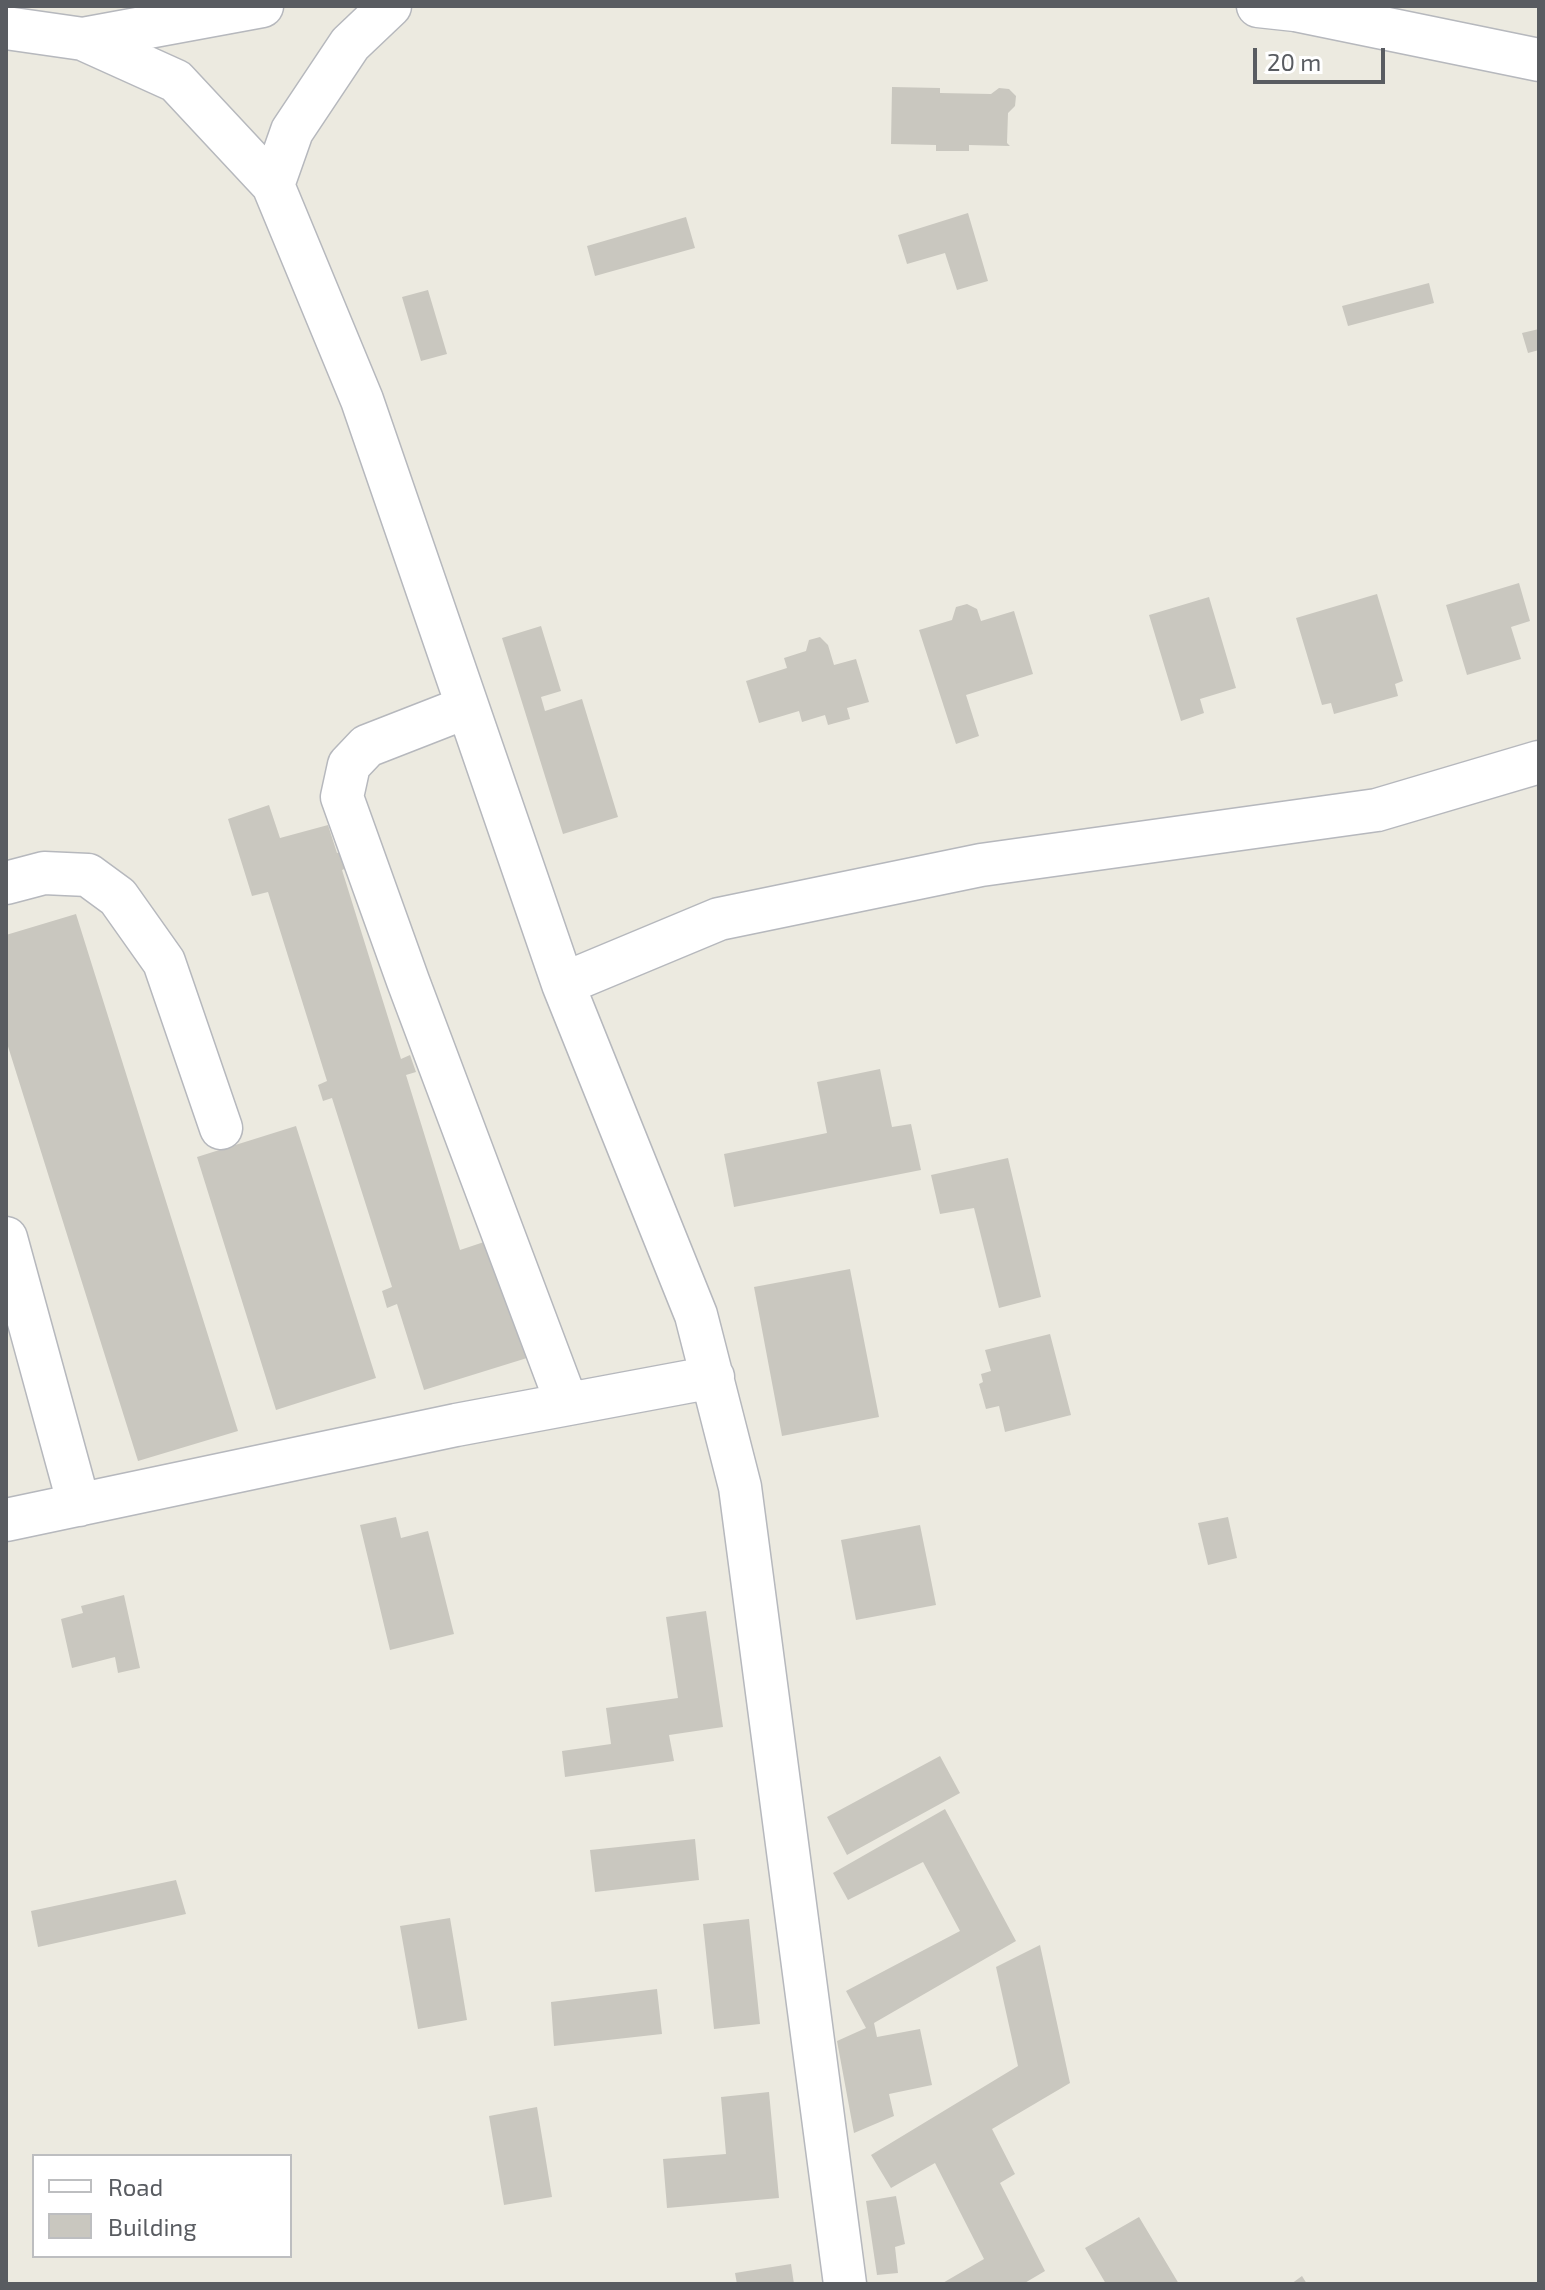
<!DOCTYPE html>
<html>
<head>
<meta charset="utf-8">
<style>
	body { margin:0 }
	#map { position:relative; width:1545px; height:2290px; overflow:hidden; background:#eceae0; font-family:"Exo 2",sans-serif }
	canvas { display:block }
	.frame { position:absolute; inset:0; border:8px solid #595c61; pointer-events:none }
	.legend { position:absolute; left:32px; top:2154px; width:260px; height:104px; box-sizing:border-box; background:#fff; border:2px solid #bdbec0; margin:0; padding:10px 14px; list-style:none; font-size:24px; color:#595c61 }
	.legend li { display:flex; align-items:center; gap:16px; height:40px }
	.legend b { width:40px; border:2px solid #bdbec0 }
	.scale { position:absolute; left:1253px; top:48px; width:132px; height:36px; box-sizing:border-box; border:4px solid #595c61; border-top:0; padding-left:10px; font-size:24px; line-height:28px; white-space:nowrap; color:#595c61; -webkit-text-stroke:6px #fff; paint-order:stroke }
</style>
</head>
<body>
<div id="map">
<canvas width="1545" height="2290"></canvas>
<div class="frame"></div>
<ul class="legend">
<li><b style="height:10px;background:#fff"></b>Road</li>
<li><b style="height:22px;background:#c9c7bf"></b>Building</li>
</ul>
<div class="scale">20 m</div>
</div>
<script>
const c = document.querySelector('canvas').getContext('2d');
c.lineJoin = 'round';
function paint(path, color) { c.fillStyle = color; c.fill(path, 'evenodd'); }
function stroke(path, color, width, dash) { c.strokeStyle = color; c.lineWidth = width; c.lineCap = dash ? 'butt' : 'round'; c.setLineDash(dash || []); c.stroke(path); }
paint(new Path2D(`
	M892,87L940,88V93L991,94L999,88L1009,89L1016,96L1015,106L1008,113L1007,143L1010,146L969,145V151H936V145L891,144Z
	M968,213L988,281L957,290L945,253L907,264L898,235Z
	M686,217L695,248L595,276L587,246Z
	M1429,283L1434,303L1348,326L1342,306Z
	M428,290L447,354L421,361L402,297Z
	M1539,329V350L1528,353L1522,333Z
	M1519,583L1530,621L1511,627L1521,659L1467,675L1446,605Z
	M1377,594L1403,681L1395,684L1398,696L1334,714L1331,703L1322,705L1296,618Z
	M1209,597L1236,688L1200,699L1204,713L1181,721L1149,615Z
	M967,604L977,609L981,621L1014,611L1033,674L966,695L979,736L956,744L919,630L952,620L956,607Z
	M541,626L561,691L541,697L545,711L582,699L618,817L563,834L502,638Z
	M820,637L828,645L834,665L856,659L869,702L847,708L850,719L828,725L825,715L802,722L799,711L759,723L746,681L787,668L784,658L806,651L809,640Z
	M269,805L280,838L328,825L337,853L346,850L351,866L342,870L401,1059L410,1055L416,1072L406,1075L460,1250L490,1240L527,1358L424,1390L397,1304L387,1308L382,1291L392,1287L332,1098L323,1101L318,1085L327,1081L268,892L252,896L228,819Z
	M76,914L238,1431L138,1461L6,1040V935Z
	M880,1069L892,1127L911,1124L921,1170L734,1207L724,1154L827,1133L817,1082Z
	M296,1126L376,1378L276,1410L197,1157Z
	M1008,1158L1041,1297L999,1308L974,1208L940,1214L931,1175Z
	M850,1269L879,1417L782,1436L754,1287Z
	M1050,1334L1071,1415L1005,1432L999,1406L986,1409L979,1384L983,1382L981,1374L991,1371L985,1350Z
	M396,1517L401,1538L428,1531L454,1634L390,1650L360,1525Z
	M1228,1517L1237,1558L1208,1565L1198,1523Z
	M920,1525L936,1605L856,1620L841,1540Z
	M124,1595L140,1668L118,1673L115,1657L72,1668L61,1619L83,1613L81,1606Z
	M706,1611L723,1727L669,1735L674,1761L565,1777L562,1751L611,1744L606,1708L678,1698L666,1617Z
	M940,1756L960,1793L847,1855L827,1817Z
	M945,1809L1016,1941L874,2023L877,2037L920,2029L932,2085L889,2094L894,2116L854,2133L837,2041L866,2028L846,1991L960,1931L923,1862L848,1900L833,1873Z
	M695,1839L699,1880L595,1892L590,1850Z
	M176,1880L186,1914L38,1947L31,1911Z
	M450,1918L467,2020L418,2029L400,1926Z
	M749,1919L760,2024L714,2029L703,1924Z
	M1040,1945L1070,2083L992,2129L1015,2174L1000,2183L1045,2271L1023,2284H941L984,2259L935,2163L891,2188L871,2155L1018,2066L996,1967Z
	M657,1989L662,2034L554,2046L551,2002Z
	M769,2092L779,2198L667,2208L663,2159L726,2154L721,2097Z
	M537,2107L552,2197L504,2205L489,2116Z
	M896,2196L905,2244L895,2247L898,2273L877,2275L866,2201Z
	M1139,2217L1179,2284H1106L1085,2248Z
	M791,2264L794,2284H737L735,2273Z
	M1302,2276L1307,2284H1291Z`), '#c9c7bf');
const minor = new Path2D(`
	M1258,6L1295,10L1539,60
	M6,28L83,39L176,81L273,185L362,400L563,984L696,1315L740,1487L845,2284
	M83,39L262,6
	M273,185L292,131L350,44L390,6
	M467,707L367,746L349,765L342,797L408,981L567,1404
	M6,883L44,873L88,875L118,897L164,962L221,1128
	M563,984L719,919L981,865L1377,810L1539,762
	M6,1238L79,1505
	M6,1520L456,1425L713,1377`);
stroke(minor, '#b6b8bd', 45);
stroke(minor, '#fff', 42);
</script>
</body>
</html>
